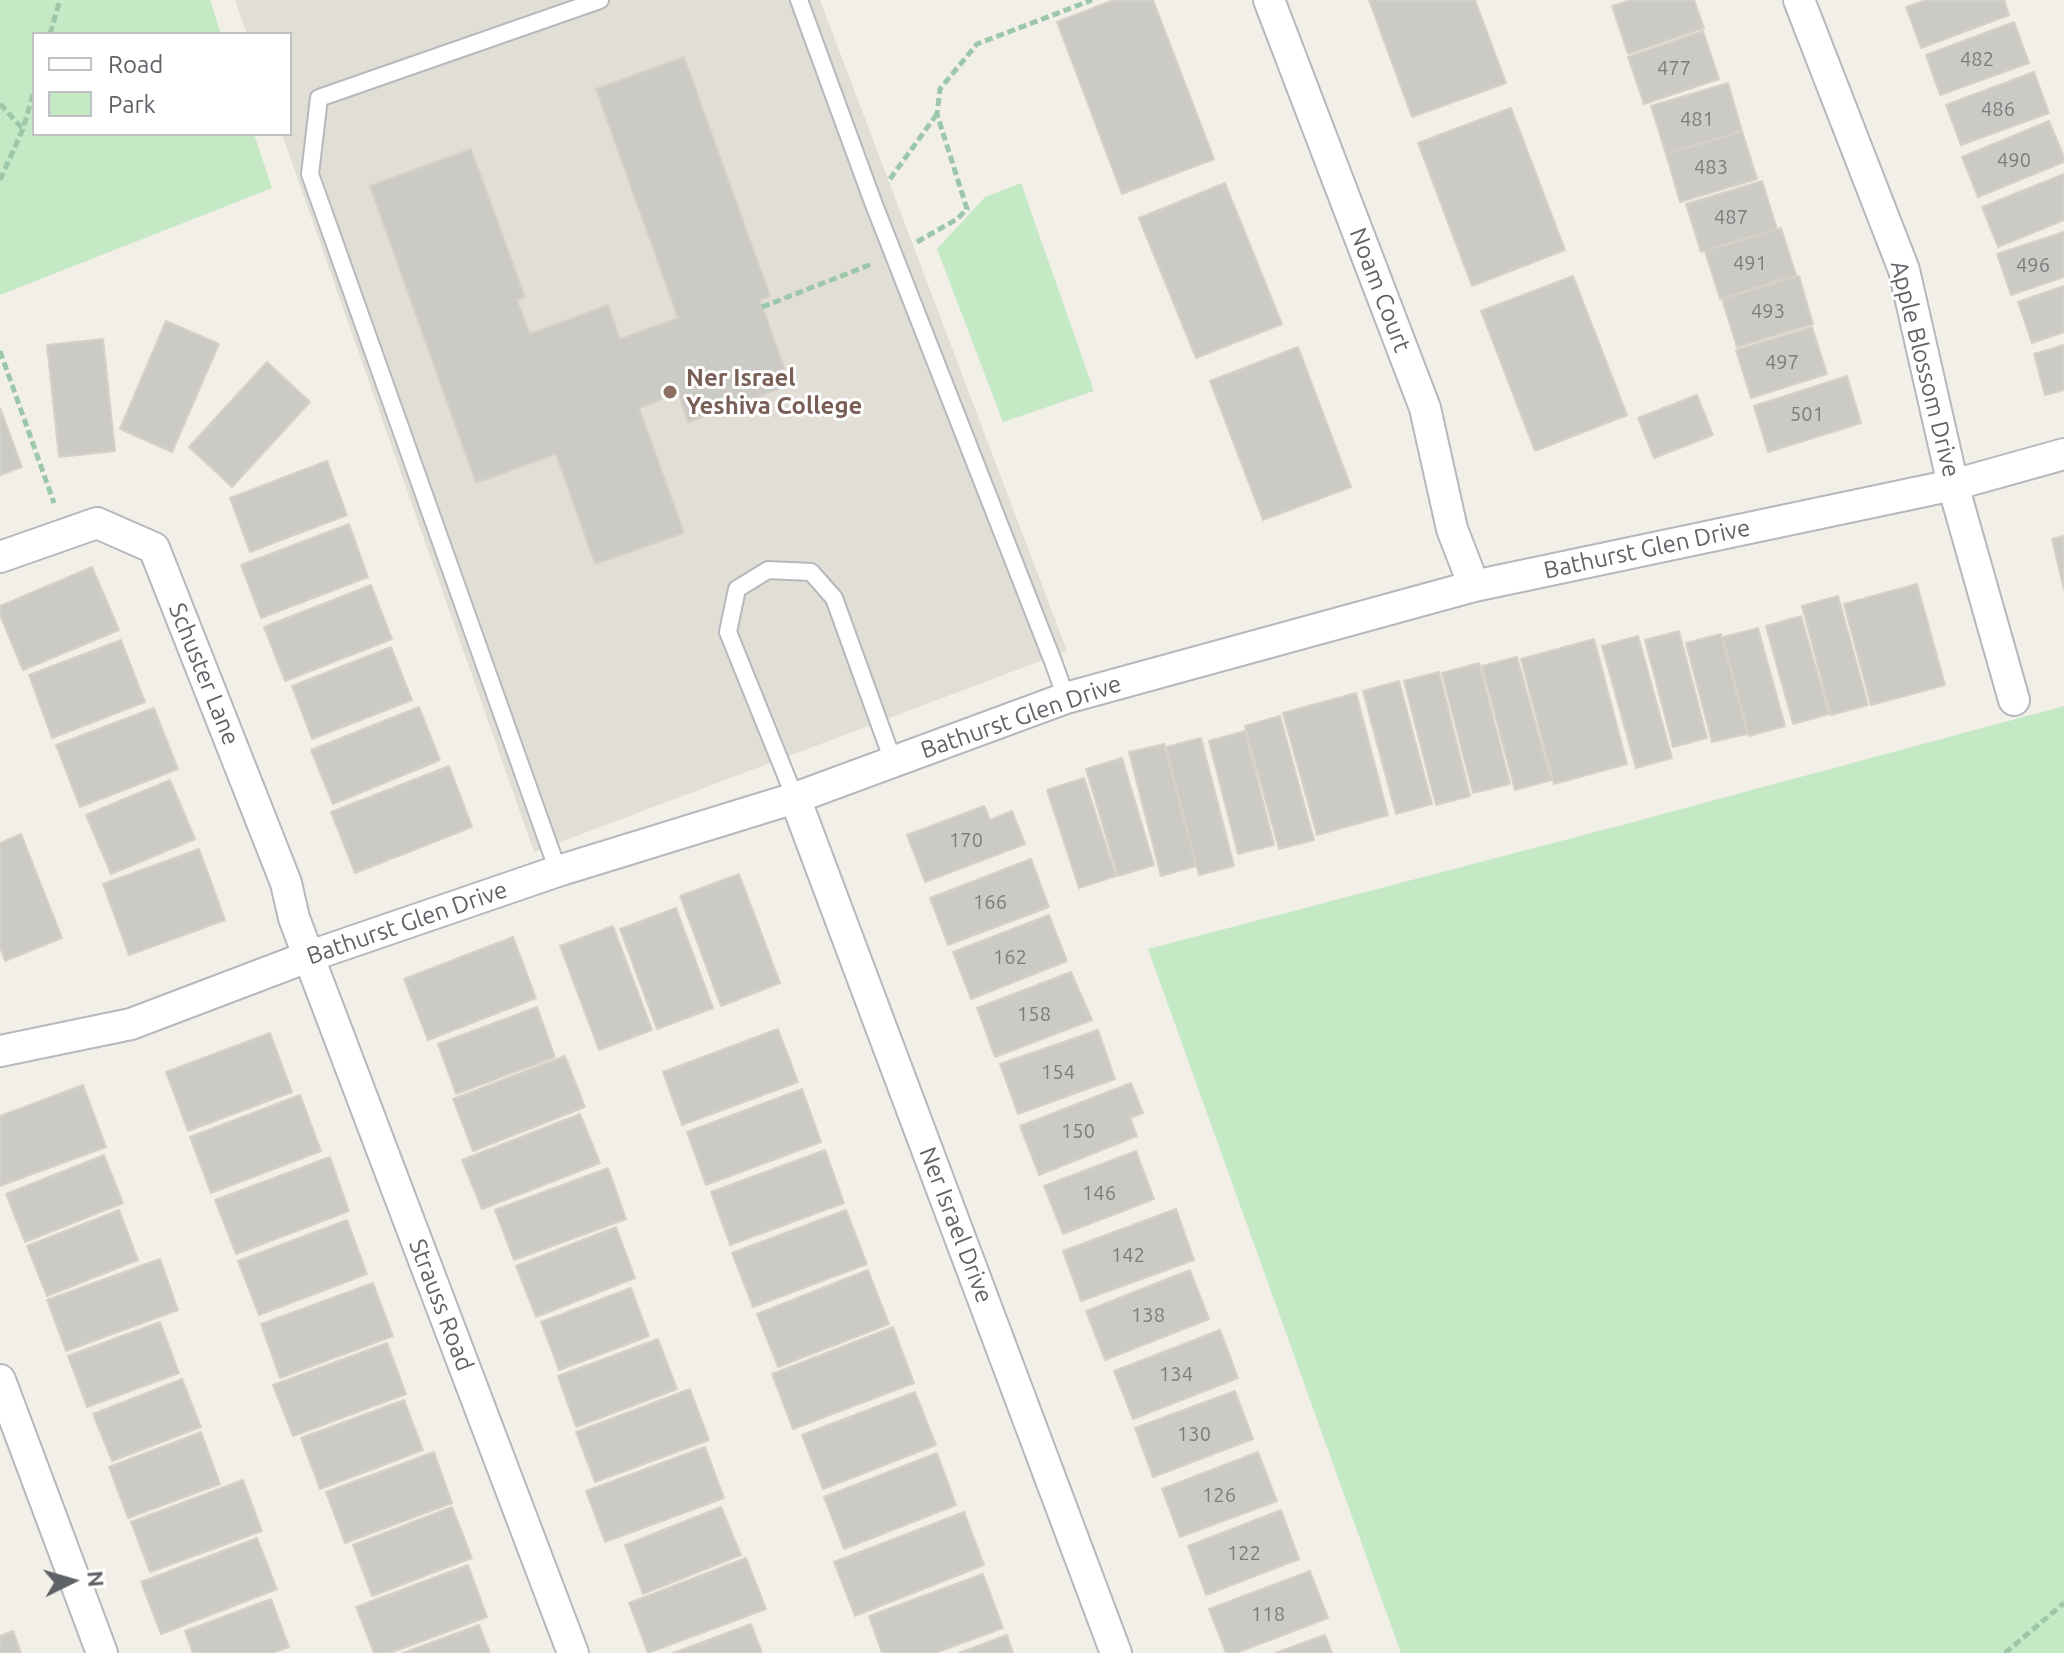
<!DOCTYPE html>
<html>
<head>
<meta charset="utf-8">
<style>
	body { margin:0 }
	#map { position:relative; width:2064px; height:1653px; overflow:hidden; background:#f1efe8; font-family:Ubuntu,sans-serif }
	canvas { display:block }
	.legend { position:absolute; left:32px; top:32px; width:260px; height:104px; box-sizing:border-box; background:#fff; border:2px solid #bfc1c3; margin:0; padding:10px 14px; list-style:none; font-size:24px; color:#5f6368 }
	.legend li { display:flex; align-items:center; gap:16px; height:40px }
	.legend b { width:40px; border:2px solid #bfc1c3 }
	.north { position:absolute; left:32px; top:1541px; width:80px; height:80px; -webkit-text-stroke:6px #fff; paint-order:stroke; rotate:85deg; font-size:22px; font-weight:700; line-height:32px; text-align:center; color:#5f6368 }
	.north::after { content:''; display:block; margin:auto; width:28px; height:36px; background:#5f6368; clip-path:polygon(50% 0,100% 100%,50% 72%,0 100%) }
</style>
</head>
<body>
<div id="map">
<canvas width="2064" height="1653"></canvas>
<ul class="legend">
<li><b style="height:10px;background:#fff"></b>Road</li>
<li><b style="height:22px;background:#c5e8c5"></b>Park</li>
</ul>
<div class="north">N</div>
</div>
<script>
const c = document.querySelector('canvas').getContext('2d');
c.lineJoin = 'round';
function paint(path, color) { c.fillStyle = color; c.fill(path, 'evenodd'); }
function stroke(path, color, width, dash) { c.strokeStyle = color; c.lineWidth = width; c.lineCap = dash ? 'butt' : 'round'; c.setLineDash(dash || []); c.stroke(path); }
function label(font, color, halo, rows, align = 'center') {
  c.font = font + ' Ubuntu,sans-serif'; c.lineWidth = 6; c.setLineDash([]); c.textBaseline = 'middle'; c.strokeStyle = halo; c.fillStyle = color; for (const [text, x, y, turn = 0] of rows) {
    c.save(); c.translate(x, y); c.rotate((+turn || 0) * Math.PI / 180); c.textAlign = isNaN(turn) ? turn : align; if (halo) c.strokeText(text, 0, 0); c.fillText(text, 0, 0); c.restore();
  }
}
paint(new Path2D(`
	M235,0H820L1067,651L534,852L282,134H290V34H247Z`), '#e1ded6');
paint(new Path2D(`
	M0,0H210L221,34H34V134H254L272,188L0,295Z
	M1021,183L1094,391L1003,422L937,249L985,197Z
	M2064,706V1653H1401L1148,949L1622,825Z`), '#c5e8c5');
const building = new Path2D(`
	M1114,0H1153L1214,159L1122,194L1057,22Z
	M1369,0H1475L1506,83L1412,117Z
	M1631,0H1694L1704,28L1628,54L1612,6Z
	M1927,0H2004L2009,15L1921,48L1906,7Z
	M2014,22L2029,63L1940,95L1926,55Z
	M1703,31L1719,79L1644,104L1628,57Z
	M684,57L770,296L760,300L790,385L688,422L678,393L639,408L684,533L595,564L556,454L476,483L370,186L471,149L525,297L517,300L530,334L608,305L620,339L678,318L596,89Z
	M2034,72L2049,113L1961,145L1946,105Z
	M1728,83L1742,131L1666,154L1651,106Z
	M1511,108L1565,250L1472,286L1418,143Z
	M2049,121L2064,157V162L1978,197L1962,157Z
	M1742,131L1757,179L1680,202L1666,154Z
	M2064,174V220L1998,247L1982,207Z
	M1762,181L1777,229L1701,252L1686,204Z
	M1225,183L1282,324L1196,358L1139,218Z
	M1781,228L1796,275L1720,299L1705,251Z
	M2064,232V277L2011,295L1997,254Z
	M1573,276L1627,415L1535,451L1481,311Z
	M1799,276L1813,324L1737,347L1722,299Z
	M2064,286V332L2032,343L2018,302Z
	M166,321L219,344L172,452L120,429Z
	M1812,327L1827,374L1751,398L1736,350Z
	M103,339L115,451L59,457L47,345Z
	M2064,345V390L2045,395L2034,354Z
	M1298,347L1351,487L1263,520L1210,381Z
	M267,362L310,402L232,487L189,447Z
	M1847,376L1861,423L1768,452L1754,406Z
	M1697,395L1713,435L1654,458L1638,418Z
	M0,408L22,467L0,475Z
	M327,461L347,515L250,552L230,498Z
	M349,524L368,577L261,618L241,565Z
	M2064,536V590L2052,539Z
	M92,567L119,630L23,670L0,615V606Z
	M1917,584L1945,685L1871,705L1844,604Z
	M371,585L392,639L285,681L264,627Z
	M1838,596L1868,705L1831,715L1802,606Z
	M1801,616L1829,714L1793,724L1766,626Z
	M1758,628L1785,726L1749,736L1723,637Z
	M1679,631L1707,738L1673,747L1645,640Z
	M1721,634L1747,734L1712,742L1686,643Z
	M1638,636L1672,758L1636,768L1602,646Z
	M1594,639L1627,764L1554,784L1521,659Z
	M121,640L145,702L52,738L29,675Z
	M391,647L412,700L312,739L292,686Z
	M1517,657L1551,780L1515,790L1482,666Z
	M1479,663L1510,784L1473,793L1442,673Z
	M1439,672L1470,796L1436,805L1404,681Z
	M1399,681L1432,804L1396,814L1363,691Z
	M1356,693L1388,815L1317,835L1283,713Z
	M419,707L440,760L333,804L311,750Z
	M154,708L178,769L80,807L56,745Z
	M1280,716L1314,840L1279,849L1245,726Z
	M1245,731L1274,845L1238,854L1209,741Z
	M1201,738L1234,866L1199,875L1166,747Z
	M1164,744L1196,866L1161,876L1129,752Z
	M1122,758L1154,865L1118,876L1086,769Z
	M449,766L472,827L355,873L331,812Z
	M1084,778L1116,876L1079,888L1047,790Z
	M170,780L195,839L111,874L86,815Z
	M984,806L990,820L1012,811L1025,844L925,882L907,835Z
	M21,834L62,938L5,961L0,947V843Z
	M199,849L225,920L129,955L103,884Z
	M1031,859L1049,907L948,945L930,898Z
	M739,874L780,983L721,1006L680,896Z
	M676,908L713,1008L657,1029L620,929Z
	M1049,915L1067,961L971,999L953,952Z
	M613,926L652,1030L599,1050L560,946Z
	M513,937L536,998L428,1040L404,979Z
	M1071,972L1092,1020L995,1057L977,1008Z
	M537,1007L555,1057L456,1094L438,1044Z
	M778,1029L798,1082L682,1125L663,1072Z
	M1098,1030L1115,1079L1018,1114L1000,1064Z
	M270,1033L292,1092L188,1131L166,1072Z
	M565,1056L585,1107L473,1151L453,1099Z
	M1131,1083L1143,1113L1130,1118L1137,1136L1039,1175L1020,1126Z
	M83,1085L106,1147L0,1186V1116Z
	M802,1089L821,1142L706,1185L687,1132Z
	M300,1095L321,1151L211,1193L190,1137Z
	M580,1114L600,1163L482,1209L462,1160Z
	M825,1150L844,1203L730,1245L711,1192Z
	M1136,1151L1154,1199L1063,1234L1044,1186Z
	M104,1155L123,1203L25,1242L6,1194Z
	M330,1157L349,1211L236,1254L215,1200Z
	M608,1168L626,1219L514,1260L495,1210Z
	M1176,1209L1194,1260L1081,1301L1063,1251Z
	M119,1210L138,1260L47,1296L27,1246Z
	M846,1210L867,1264L753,1307L732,1253Z
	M347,1220L367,1274L259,1315L238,1261Z
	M616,1227L635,1278L536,1317L516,1266Z
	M160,1259L178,1310L66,1351L47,1300Z
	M868,1270L889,1324L778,1367L757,1314Z
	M1190,1270L1209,1319L1105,1360L1086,1311Z
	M373,1283L393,1336L280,1378L261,1324Z
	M631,1288L649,1336L559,1370L541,1322Z
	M160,1322L179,1373L87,1407L68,1356Z
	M893,1327L914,1383L793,1429L772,1374Z
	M1220,1330L1238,1378L1133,1419L1114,1371Z
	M658,1339L677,1389L576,1427L558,1376Z
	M387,1343L406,1394L293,1436L273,1385Z
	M182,1379L201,1427L112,1461L93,1414Z
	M690,1389L709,1440L595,1482L576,1432Z
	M1235,1391L1253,1439L1153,1477L1135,1428Z
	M915,1392L936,1445L823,1489L802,1435Z
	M404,1400L423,1450L320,1489L301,1438Z
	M201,1432L220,1484L128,1518L109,1467Z
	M705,1447L724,1498L605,1542L586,1491Z
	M434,1452L452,1503L345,1543L326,1492Z
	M1258,1452L1277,1501L1180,1537L1162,1489Z
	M937,1453L956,1505L844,1549L824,1497Z
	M243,1480L262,1531L150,1572L131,1522Z
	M452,1507L472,1558L372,1596L353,1545Z
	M721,1507L741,1555L643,1594L625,1545Z
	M1281,1510L1299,1559L1206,1595L1188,1546Z
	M964,1512L984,1565L855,1616L834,1562Z
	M257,1538L277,1589L161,1634L141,1582Z
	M746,1558L766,1609L648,1653L629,1603Z
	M468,1565L487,1617L390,1653H374L356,1607Z
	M1310,1571L1328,1618L1236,1653H1226L1209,1609Z
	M983,1574L1003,1628L935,1653H882L869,1616Z
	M271,1599L289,1647L272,1653H193L185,1631Z
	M751,1624L762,1653H673Z
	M479,1625L490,1653H403Z
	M13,1631L21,1653H0V1636Z
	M1007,1635L1013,1653H959Z
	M1325,1635L1332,1653H1275Z`);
paint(building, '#cccac5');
stroke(building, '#d6d1c6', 2);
const service = new Path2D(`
	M799,0L873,202L1054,664L1066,698
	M795,798L728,632L737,589L768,570L811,572L834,598L893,761
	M558,871L310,174L319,98L600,0`);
const minor = new Path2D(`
	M1269,0L1425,408L1452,529L1474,586
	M1799,0L1904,270L1953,485L2014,700
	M0,557L97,523L154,548L286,883L294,918L573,1653
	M795,798L1116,1653
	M0,1051L131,1024L310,956L558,871L795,798L1066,698L1474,586L1953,485L2064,454
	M0,1380L102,1653`);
stroke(service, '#b5b8bc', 20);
stroke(minor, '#b5b8bc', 34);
stroke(new Path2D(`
	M50,34L60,0
	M0,104L23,129
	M890,179L937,114
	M0,180L23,129L34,91
	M917,242L957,219L967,209L937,114L940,89L977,44L1092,0
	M762,307L872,264
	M0,351L54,503
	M2005,1653L2064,1603`), '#9cc7a9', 5, [8, 4]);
stroke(service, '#fff', 16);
stroke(minor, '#fff', 30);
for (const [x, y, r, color] of [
	[670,392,8,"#8d6e63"]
]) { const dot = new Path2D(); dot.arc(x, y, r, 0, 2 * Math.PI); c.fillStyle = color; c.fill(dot); stroke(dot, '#fff', 3); }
label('20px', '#7a7d7f', null, [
	["482",1977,59],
	["477",1674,68],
	["486",1998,109],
	["481",1697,119],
	["490",2014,160],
	["483",1711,167],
	["487",1731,217],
	["491",1750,263],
	["496",2033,265],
	["493",1768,311],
	["497",1782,362],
	["501",1807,414],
	["170",966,840],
	["166",990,902],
	["162",1010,957],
	["158",1034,1014],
	["154",1058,1072],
	["150",1078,1131],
	["146",1099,1193],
	["142",1128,1255],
	["138",1148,1315],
	["134",1176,1374],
	["130",1194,1434],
	["126",1219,1495],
	["122",1244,1553],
	["118",1268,1614]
]);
label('24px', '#5f6368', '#fff', [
	["Noam Court",1380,290,69],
	["Apple Blossom Drive",1925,369,76],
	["Bathurst Glen Drive",1647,549,-12],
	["Schuster Lane",204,674,68],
	["Bathurst Glen Drive",1021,717,-19],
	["Bathurst Glen Drive",407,923,-19],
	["Ner Israel Drive",956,1225,69],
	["Strauss Road",441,1305,69]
]);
label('bold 24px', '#785e54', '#fff', [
	["Ner Israel",686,378],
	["Yeshiva College",686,406]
], 'left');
</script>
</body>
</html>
